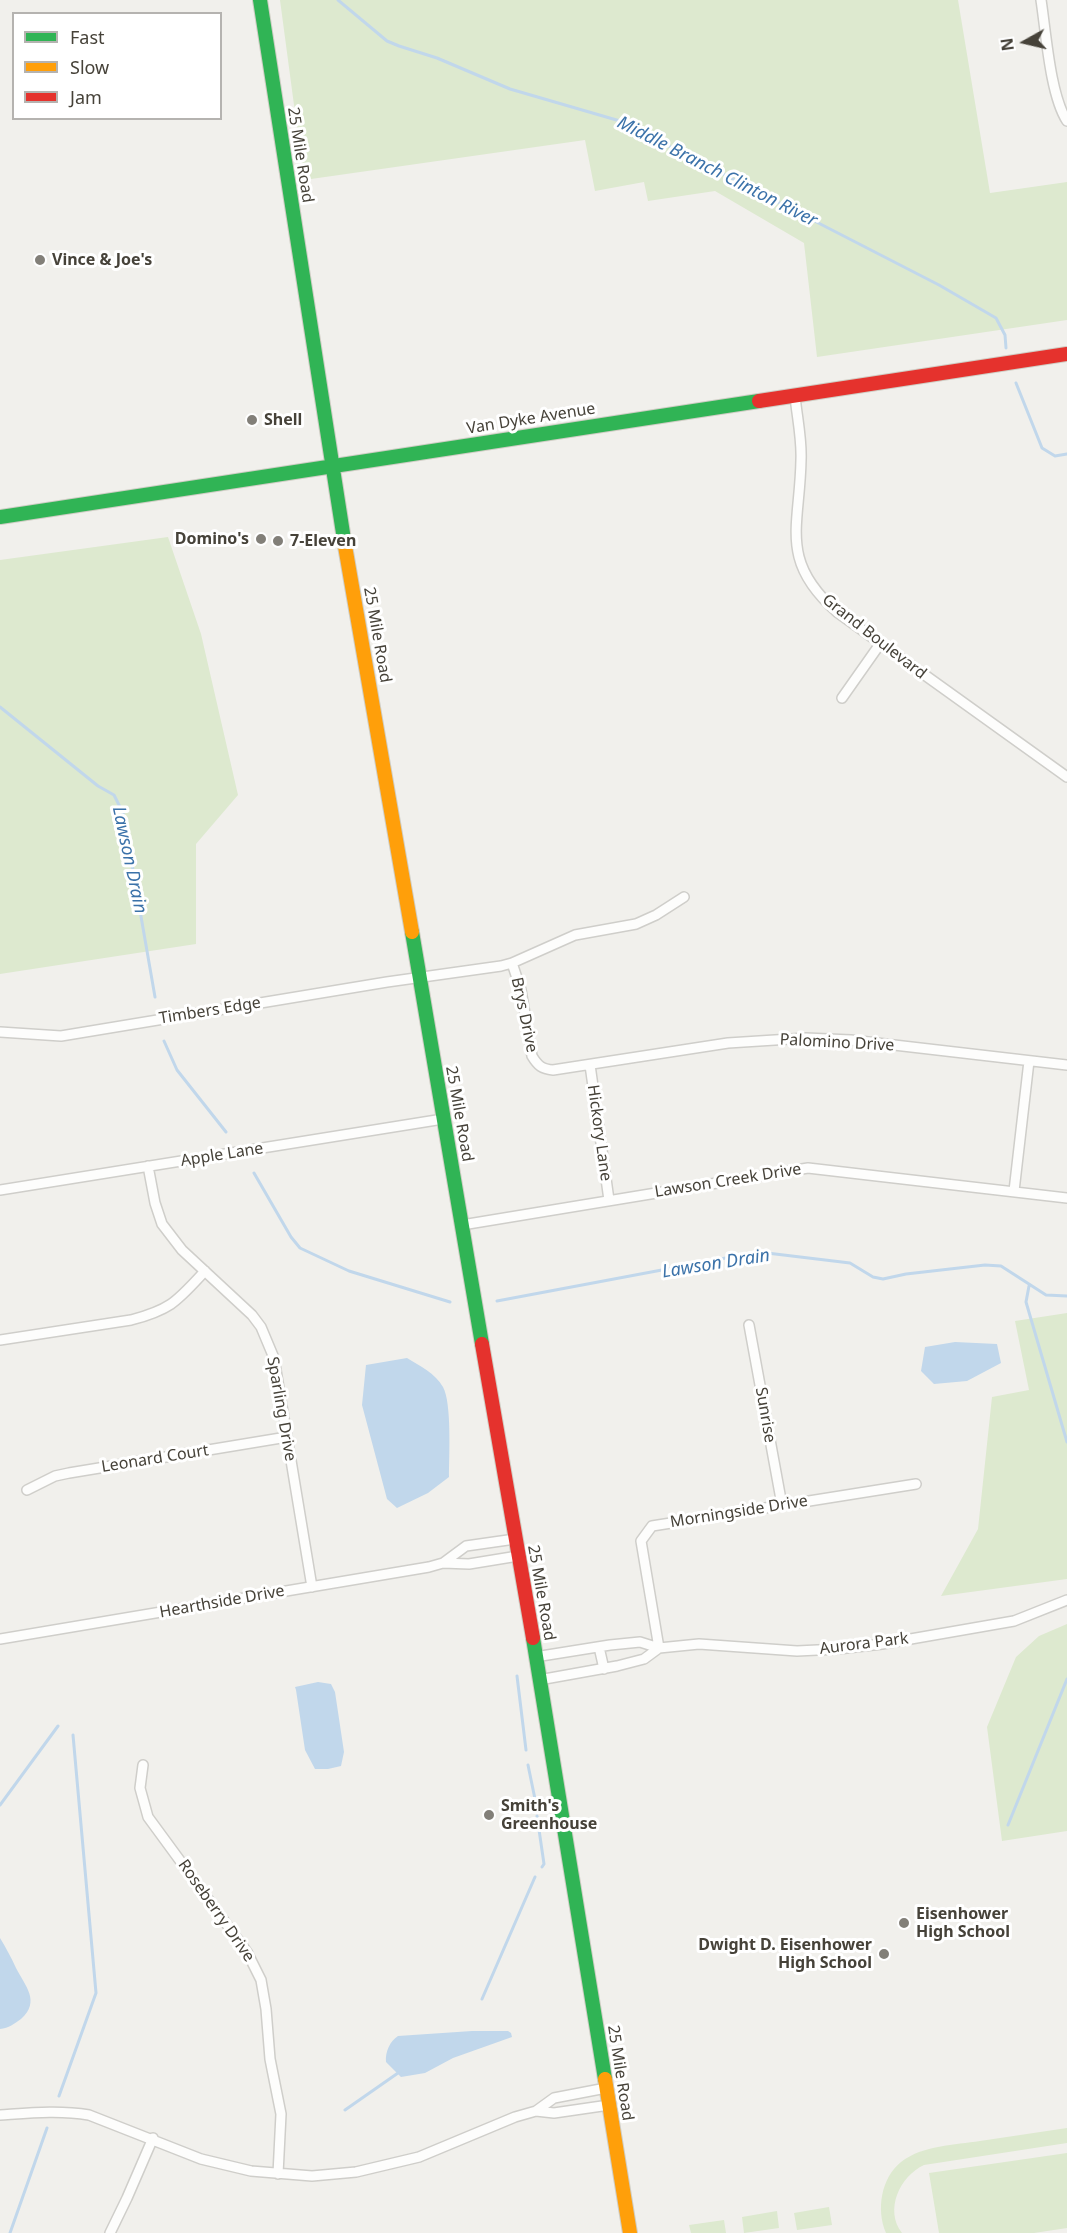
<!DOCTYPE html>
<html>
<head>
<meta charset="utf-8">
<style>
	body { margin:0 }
	#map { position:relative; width:1067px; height:2233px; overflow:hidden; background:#f1f0ec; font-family:"Noto Sans",sans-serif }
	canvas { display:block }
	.legend { position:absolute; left:12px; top:12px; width:210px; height:108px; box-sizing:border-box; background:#fff; border:2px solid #b5b3b0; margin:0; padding:8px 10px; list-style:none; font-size:18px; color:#464239 }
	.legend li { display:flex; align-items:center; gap:12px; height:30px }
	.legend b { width:30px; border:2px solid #b5b3b0 }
	.north { position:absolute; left:995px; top:12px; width:60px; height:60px; -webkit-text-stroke:4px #fff; paint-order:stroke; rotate:262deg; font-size:16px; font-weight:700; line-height:24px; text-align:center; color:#464239 }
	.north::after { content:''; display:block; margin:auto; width:21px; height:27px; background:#464239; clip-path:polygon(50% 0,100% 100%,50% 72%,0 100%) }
</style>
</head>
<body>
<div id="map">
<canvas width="1067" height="2233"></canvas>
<ul class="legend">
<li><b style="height:8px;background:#30b455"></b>Fast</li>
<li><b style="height:8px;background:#ff9f0a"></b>Slow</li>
<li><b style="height:8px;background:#e5322d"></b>Jam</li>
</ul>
<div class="north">N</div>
</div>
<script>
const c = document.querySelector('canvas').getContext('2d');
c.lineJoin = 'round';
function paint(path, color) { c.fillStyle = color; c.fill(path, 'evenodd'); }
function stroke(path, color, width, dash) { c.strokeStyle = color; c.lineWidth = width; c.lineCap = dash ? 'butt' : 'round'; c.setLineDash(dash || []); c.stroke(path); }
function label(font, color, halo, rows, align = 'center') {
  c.font = font + ' "Noto Sans",sans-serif'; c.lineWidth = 6; c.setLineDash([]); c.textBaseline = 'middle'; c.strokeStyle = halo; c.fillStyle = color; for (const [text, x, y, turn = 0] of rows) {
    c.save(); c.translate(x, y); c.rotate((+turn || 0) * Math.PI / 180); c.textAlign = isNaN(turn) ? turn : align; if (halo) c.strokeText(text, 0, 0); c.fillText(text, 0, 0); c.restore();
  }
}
paint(new Path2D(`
	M280,0H958L990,193L1067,182V320L817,357L804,243L715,191L648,201L644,182L595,191L585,140L304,180Z
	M168,537L201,634L238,795L196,844V944L0,974V560Z
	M1067,1313V1579L941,1596L978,1529L992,1397L1029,1390L1015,1321Z
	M1067,1624V1831L1002,1841L987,1727L1016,1657L1039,1636Z
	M1067,2128V2143L924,2165C900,2176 884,2210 902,2233H886C876,2210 881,2178 901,2162C923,2145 955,2145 980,2141C1009,2137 1038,2132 1067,2128Z
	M1067,2153V2228L1034,2233H939L929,2173Z
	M829,2207L832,2225L797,2230L794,2213Z
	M777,2211L779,2228L744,2233L742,2217Z
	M724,2220L726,2233H691L689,2225Z`), '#dde9cf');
paint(new Path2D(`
	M955,1342L997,1344L1001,1363L967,1381L934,1384L921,1371L925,1347Z
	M407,1358C420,1366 435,1373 443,1387C452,1403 449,1458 449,1477L428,1493L397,1508L387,1499L362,1405L366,1365Z
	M318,1682L331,1684L335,1692L344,1752L341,1766L328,1769H315L305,1750L296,1690L295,1687Z
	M0,1938C6,1948 11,1957 16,1968C25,1986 41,2001 21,2019C14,2024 9,2028 0,2029Z
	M472,2031H508L511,2033L512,2037L453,2058L425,2073L401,2077L386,2062C385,2052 390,2041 398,2036Z`), '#c1d7eb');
stroke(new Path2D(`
	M338,0L387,41L399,46L437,58L510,89L620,121L939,285L996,318L1005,335L1006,348
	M1016,383L1042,448L1055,456L1067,454
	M0,707L98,786L114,795L123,813L155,997
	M164,1041L177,1070L226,1132
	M254,1173L291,1237L300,1248L349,1271L450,1302
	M1029,1286L1026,1302L1067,1442
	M497,1301L731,1257L767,1253L850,1263L873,1277L883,1279L906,1274L985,1265L1001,1266L1046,1295L1067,1296
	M517,1676L526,1750
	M528,1765L535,1799
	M0,1805L58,1726
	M537,1816L544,1864L542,1867
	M1008,1825L1067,1679
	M482,1999L535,1877
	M59,2096L96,1993L73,1735
	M345,2110L398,2073
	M10,2233L47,2128`), '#c1d7eb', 3);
const street = new Path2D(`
	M1041,0C1046,32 1050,95 1067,121
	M795,396C797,417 802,439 801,460C800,526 778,560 837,612L1067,777
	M842,698L880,644
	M512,963L521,990L532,1056C538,1066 542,1069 553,1070L728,1043L806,1038L851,1040L1067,1065
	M0,1032L61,1036L387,982L501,966L512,963L575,935L636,924L656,915L684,897
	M590,1065L609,1200
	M148,1166L155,1203L162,1224L182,1250L252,1315L261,1327L274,1358L312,1587
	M0,1190L443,1119
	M1014,1191L1029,1061
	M462,1225L808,1168L1067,1198
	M749,1325L782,1505
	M0,1340L131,1320C172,1309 177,1301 205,1271
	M27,1490L55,1476L69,1473L287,1437
	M443,1563L466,1546L515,1539
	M0,1639L429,1567L443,1563L469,1564L518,1556
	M599,1647L604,1669
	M659,1648L641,1541L652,1526L916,1484
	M535,1657L610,1645L640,1642L659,1648L699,1644L797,1651L838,1649L882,1644L1014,1621L1067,1600
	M539,1680L617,1666L644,1659L659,1648
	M143,1765L140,1788L148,1817L247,1952L261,1980L266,2009L270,2059L281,2114L278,2174
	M606,2088L554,2098L536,2111L554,2113L609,2105
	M0,2115C30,2113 59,2110 89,2115L201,2159L251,2171L312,2176L356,2172L419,2157L515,2117L536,2111
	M110,2233L127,2198L153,2138`);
const fast = new Path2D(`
	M260,0L345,546
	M0,517L759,401
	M412,932L482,1344
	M533,1638L605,2079`);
const slow = new Path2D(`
	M345,546L412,932
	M605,2079L630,2233`);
const jam = new Path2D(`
	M759,401L1067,354
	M482,1344L533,1638`);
stroke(street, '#cfceca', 12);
stroke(fast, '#cfcdc4', 16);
stroke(slow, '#cfcdc4', 16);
stroke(jam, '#cfcdc4', 16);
stroke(street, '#fdfdfc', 9);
stroke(fast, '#30b455', 14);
stroke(slow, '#ff9f0a', 14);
stroke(jam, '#e5322d', 14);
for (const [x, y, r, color] of [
	[40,260,6,"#827f78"],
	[252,420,6,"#827f78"],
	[261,539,6,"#827f78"],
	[278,541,6,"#827f78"],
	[489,1815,6,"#827f78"],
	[904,1923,6,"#827f78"],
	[884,1954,6,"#827f78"]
]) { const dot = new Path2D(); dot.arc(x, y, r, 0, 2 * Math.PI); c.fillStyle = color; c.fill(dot); stroke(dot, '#fff', 2); }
label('16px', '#464239', '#fff', [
	["25 Mile Road",300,155,81],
	["Van Dyke Avenue",531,419,-9],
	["25 Mile Road",377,635,80],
	["Grand Boulevard",874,637,38],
	["Timbers Edge",210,1011,-9],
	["Brys Drive",524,1015,78],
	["Palomino Drive",837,1043,3],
	["25 Mile Road",459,1114,80],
	["Hickory Lane",599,1133,82],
	["Apple Lane",222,1155,-9],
	["Lawson Creek Drive",728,1181,-9],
	["Sparling Drive",281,1409,80],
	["Sunrise",765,1415,80],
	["Leonard Court",155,1459,-9],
	["Morningside Drive",739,1512,-9],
	["25 Mile Road",541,1593,80],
	["Hearthside Drive",222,1602,-10],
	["Aurora Park",864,1644,-7],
	["Roseberry Drive",216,1911,55],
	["25 Mile Road",620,2073,81]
]);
label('bold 16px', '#464239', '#fff', [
	["Vince & Joe's",52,260],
	["Shell",264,420],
	["Domino's",249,539,"right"],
	["7-Eleven",290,541],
	["Smith's",501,1806],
	["Greenhouse",501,1824],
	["Eisenhower",916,1914],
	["High School",916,1932],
	["Dwight D. Eisenhower",872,1945,"right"],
	["High School",872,1963,"right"]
], 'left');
label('italic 18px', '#3b72a9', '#fff', [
	["Middle Branch Clinton River",717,172,27],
	["Lawson Drain",129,860,78],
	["Lawson Drain",716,1264,-9]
]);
</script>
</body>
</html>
